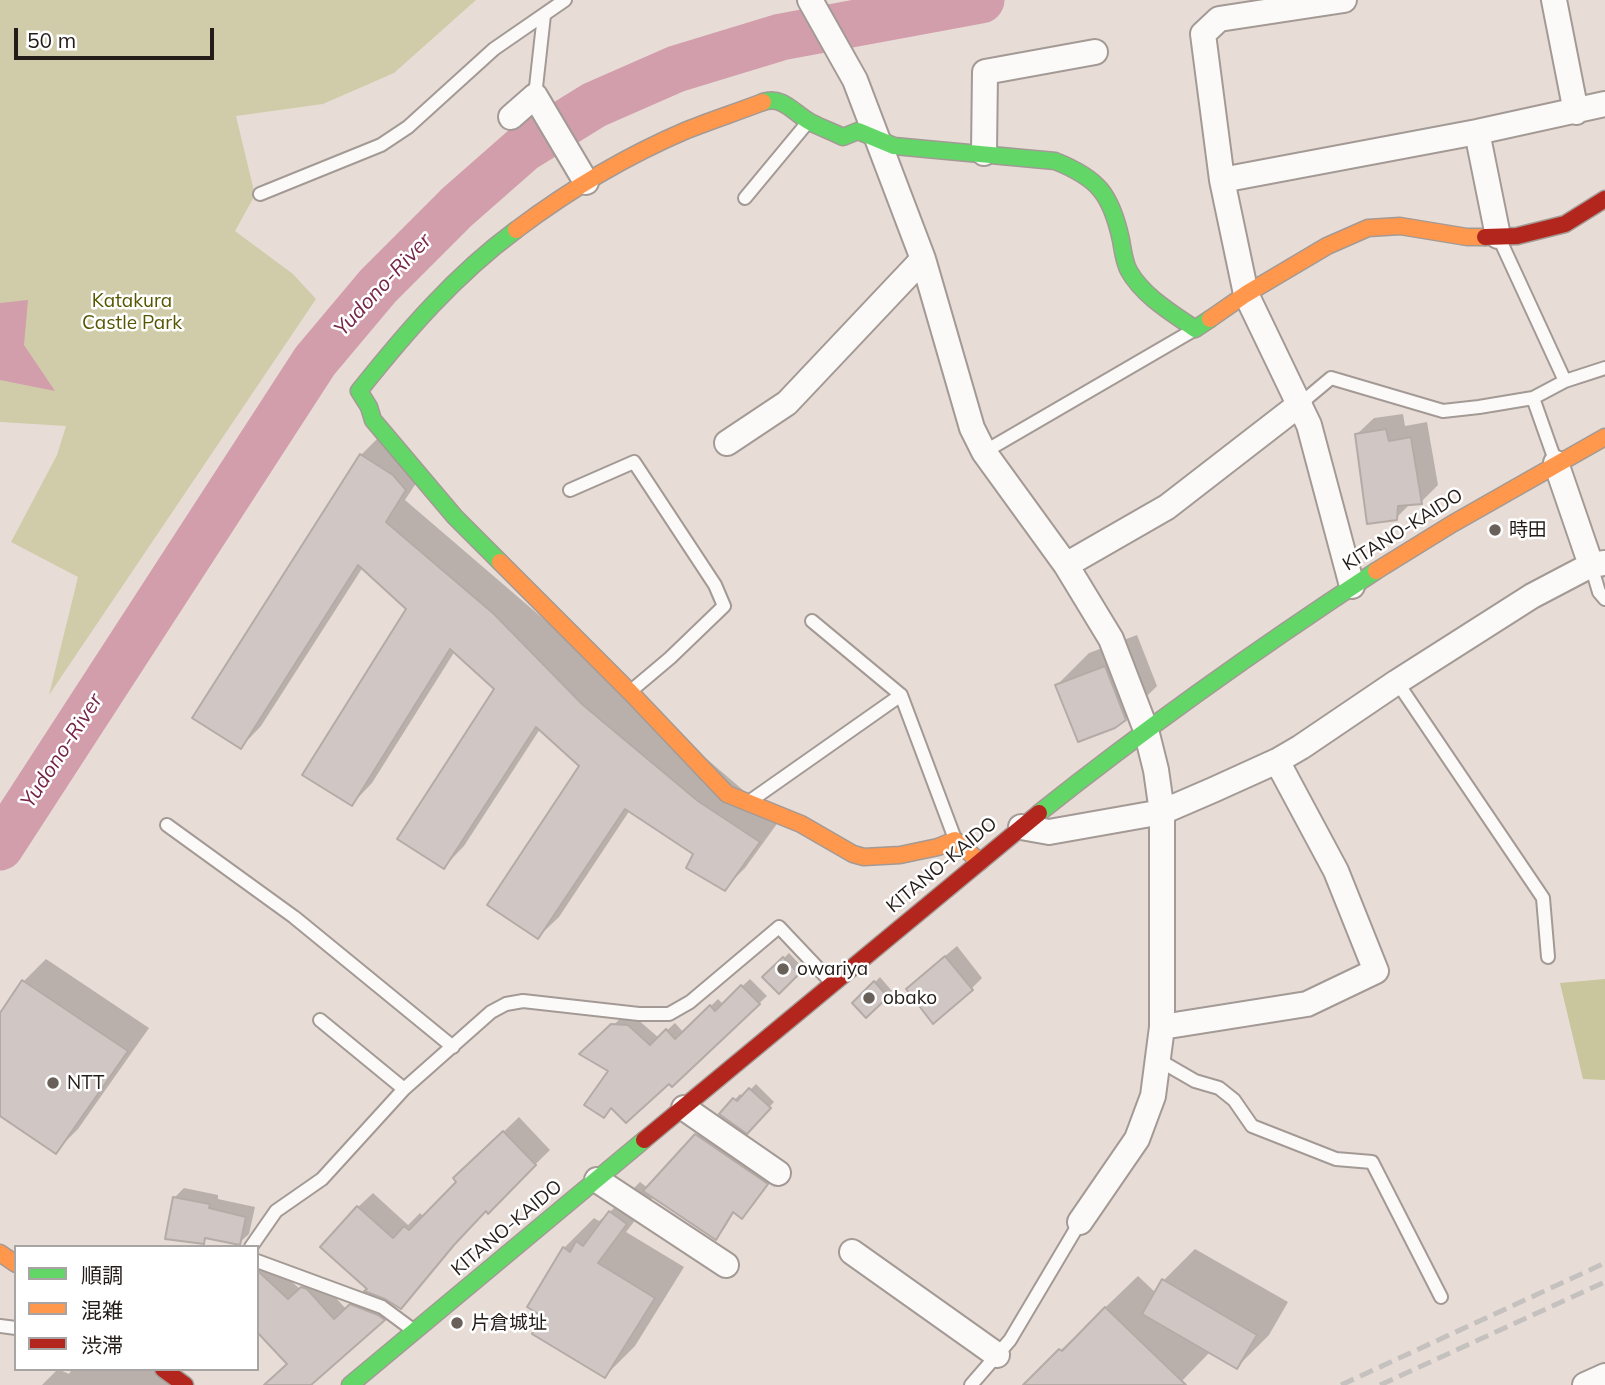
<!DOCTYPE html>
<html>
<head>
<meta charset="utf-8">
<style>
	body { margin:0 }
	#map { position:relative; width:1605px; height:1385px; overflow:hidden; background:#e8ddd6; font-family:Mulish,"Noto Sans JP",sans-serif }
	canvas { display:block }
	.legend { position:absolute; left:14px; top:1245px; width:245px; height:126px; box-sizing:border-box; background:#fff; border:2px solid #a7a4a3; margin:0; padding:9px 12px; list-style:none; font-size:21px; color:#241c18 }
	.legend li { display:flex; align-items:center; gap:14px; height:35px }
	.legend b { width:35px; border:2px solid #a7a4a3 }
	.scale { position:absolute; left:14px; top:28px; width:200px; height:32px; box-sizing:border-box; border:4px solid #241c18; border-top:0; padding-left:9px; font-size:21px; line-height:24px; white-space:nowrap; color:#241c18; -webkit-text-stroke:5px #fff; paint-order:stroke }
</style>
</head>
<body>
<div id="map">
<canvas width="1605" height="1385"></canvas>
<ul class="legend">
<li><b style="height:9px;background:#63d668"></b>順調</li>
<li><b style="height:9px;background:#ff974d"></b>混雑</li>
<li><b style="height:9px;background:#b3261e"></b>渋滞</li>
</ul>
<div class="scale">50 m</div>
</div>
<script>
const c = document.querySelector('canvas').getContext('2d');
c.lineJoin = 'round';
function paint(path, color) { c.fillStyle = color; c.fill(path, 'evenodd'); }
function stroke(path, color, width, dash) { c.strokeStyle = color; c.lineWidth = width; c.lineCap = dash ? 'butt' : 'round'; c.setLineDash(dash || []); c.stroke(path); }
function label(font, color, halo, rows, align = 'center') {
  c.font = font + ' Mulish,"Noto Sans JP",sans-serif'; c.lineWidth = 5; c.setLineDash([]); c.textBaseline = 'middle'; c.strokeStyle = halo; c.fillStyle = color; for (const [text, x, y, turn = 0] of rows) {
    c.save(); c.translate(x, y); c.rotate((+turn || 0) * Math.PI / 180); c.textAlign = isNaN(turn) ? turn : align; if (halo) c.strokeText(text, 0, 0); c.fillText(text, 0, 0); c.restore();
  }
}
paint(new Path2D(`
	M0,0H476L394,73L323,104L236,116L255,195L235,231L293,274L316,299L49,695L78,577L11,542L57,455L66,426L0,422Z`), '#d0cca9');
paint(new Path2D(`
	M1605,979V1080L1583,1079L1560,983Z`), '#c9c59c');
paint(new Path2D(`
	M28,300L24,345L55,391L0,380V303Z`), '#d29eac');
paint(new Path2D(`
	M1403,414L1405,426L1427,422L1438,485L1421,502L1411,503L1396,518L1357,434L1374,418Z
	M382,434L426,468L405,500L779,821L745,868L724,889L695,853L630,810L559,917L538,937L581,766L540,729L464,846L444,867L496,689L455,651L372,783L352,804L408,608L363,567L261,726L241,747L194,717L361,455Z
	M1137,635L1157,686L1125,718L1057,685L1089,653Z
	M957,946L982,978L972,988L919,978Z
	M789,953L803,968L779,992L765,977Z
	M46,959L149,1028L78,1129L56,1151L0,1114V1017L24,981Z
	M880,977L892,991L866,1015L855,1003Z
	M750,979L767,996L672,1084L669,1082L613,1107L604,1116L610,1071L582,1054L621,1018H636L659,1038L675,1023L684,1033L718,999L723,1004Z
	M756,1084L774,1102L747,1131L722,1114L740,1094L743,1097Z
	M519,1117L550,1150L488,1211L486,1209L468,1228L400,1307L358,1207L373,1193L408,1225L420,1213L424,1217L459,1182L470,1164Z
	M706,1126L776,1175L751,1208L742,1217L735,1211L724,1229L715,1238L654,1196L626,1232L684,1267L635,1346L605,1376L546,1316L564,1248L594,1218L599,1221L609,1213L640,1182L648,1188Z
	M184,1188L218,1195V1199L255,1207L249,1234L239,1243L175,1197Z
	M1195,1249L1288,1302L1269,1335L1237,1367L1210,1352L1178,1385H1044L1035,1375L1138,1276L1156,1293L1163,1281Z
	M266,1259L300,1289L314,1277L318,1278L346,1309L362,1294L395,1309L309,1385H266L289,1364L257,1329V1268Z
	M58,1369L69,1374L72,1369H158L169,1385H42Z`), '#0003');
stroke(new Path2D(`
	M0,847L315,361L378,286L457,207L523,149L594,105L676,69L781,37L981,0`), '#d29eac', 47);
const building = new Path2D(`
	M1386,429L1389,441L1411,437L1422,504L1398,506L1397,520L1367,524L1355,434Z
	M360,454L393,475L406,490L386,522L494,614L583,705L698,801L760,842L725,891L686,868L693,854L625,809L538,939L487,905L579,766L536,727L444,869L397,839L494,689L450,649L352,806L302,775L406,609L358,565L241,749L192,718Z
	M1105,666L1126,720L1115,728L1078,742L1055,685Z
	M945,956L973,990L933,1024L906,989Z
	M783,957L799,974L779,994L762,977Z
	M22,980L128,1051L56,1154L0,1116V1013Z
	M874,981L888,997L866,1018L852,1003Z
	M741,985L760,1004L672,1087L669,1084L626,1123L611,1108L604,1118L584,1105L608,1071L579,1054L611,1024L628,1025L650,1045L666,1029L675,1039L710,1005L715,1011Z
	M749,1088L771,1108L747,1134L719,1114L733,1098L737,1101Z
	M503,1131L536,1165L488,1214L486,1211L454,1245L401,1309L385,1299L364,1291L367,1289L320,1247L357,1206L393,1238L404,1226L409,1230L456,1182L453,1178Z
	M695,1134L768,1184L742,1219L733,1212L716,1240L643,1191Z
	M173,1197L210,1204L209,1208L246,1217L240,1245L205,1238L204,1244L165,1239Z
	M609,1211L627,1224L598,1263L655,1298L605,1378L532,1334L543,1317L527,1307L563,1247L570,1252L576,1241L583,1246Z
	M257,1270L288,1299L301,1287L307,1289L334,1319L350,1304L378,1315L385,1320L311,1385H264L287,1364L257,1332Z
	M1162,1279L1257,1335L1237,1369L1142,1314Z
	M1105,1307L1186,1385H1023L1059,1349L1062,1351Z`);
paint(building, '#d0c6c3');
stroke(building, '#b4aba7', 2);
const lane = new Path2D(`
	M535,96L544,15
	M260,194L381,145L408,127L494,49L565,0
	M745,198L808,122
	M1500,240L1565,381
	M1533,398L1556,463
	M1300,404L1331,378L1443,411L1479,407L1533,398L1565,381L1605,368
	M984,452L1192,331
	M570,490L634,462L715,585L724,606L670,658L632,690
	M1591,565L1599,592L1605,599
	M812,621L901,695L955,839
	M1397,682L1543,898L1548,957
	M753,799L901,695
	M167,825L294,917L453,1047
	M320,1020L404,1089
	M1157,1059L1195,1081L1219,1088L1234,1100L1252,1126L1336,1159L1372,1162L1441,1297
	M251,1247L276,1211L322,1179L404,1089L491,1012L506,1004L523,1001L639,1014H669L690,1002L779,927L832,983
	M257,1261L382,1307L413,1330
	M0,1326L16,1328
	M971,1385L1010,1340L1080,1222`);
const street = new Path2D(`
	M810,0L855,80L923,259L972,428L984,452L1066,565L1111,639L1146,730L1156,770L1162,812V1027L1153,1096L1137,1139L1080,1222
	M1344,0L1219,19L1203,34L1222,180L1246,294L1309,425L1352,586
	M1554,0L1576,112
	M511,117L535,96L586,182
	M1477,132L1498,236
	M984,153L985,72L1095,52
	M1222,180L1477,132L1605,104
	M727,443L787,403L923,259
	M1556,463L1591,565
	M1066,565L1167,507L1300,404
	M1021,827L1049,832L1162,812L1213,790L1277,761L1301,747L1397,682L1532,596L1591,565L1605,563
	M1162,1027L1307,1004L1376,971L1336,871L1277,761
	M684,1108L778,1173
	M597,1180L726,1265
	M852,1252L997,1355
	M1585,1385L1605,1376`);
const fast = new Path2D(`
	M763,102C784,95 795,115 812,123C822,128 833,132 843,137L858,131L894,146L1055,161C1098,178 1111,194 1121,240C1123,251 1124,262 1129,271C1143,296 1172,313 1195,329L1210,319
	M500,562L455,517L373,420L369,407L359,391C406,332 455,275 516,230
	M1039,813C1147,727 1260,647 1376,571
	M350,1385L644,1140`);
const slow = new Path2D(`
	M516,230C569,190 626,156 687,130C712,120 737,112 763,102
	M1210,319L1246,294L1327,246L1368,228L1400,226L1467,237H1485
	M500,562L630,692L727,794L801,824L853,854L864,857L900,855L938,847L955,840L980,862
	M1376,571L1452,524L1605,437
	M0,1253L16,1264`);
const jam = new Path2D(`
	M1485,237L1517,236L1565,224L1605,199
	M644,1140L1039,813
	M163,1369L185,1385`);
stroke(lane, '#a39a95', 16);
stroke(street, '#a39a95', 28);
stroke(fast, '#a39a95', 19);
stroke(slow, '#a39a95', 19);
stroke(jam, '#a39a95', 19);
stroke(lane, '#fcfaf9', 12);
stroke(street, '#fcfaf9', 24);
stroke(fast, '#63d668', 16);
stroke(slow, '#ff974d', 16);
stroke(jam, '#b3261e', 16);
stroke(new Path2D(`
	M1341,1385L1605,1263
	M1380,1385L1605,1282`), '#c4c1bf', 5, [14, 7]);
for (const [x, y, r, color] of [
	[1495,530,7,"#69605a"],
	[783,969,7,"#69605a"],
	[869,998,7,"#69605a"],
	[53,1083,7,"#69605a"],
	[457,1323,7,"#69605a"]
]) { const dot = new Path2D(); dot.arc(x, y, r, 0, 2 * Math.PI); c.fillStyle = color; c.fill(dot); stroke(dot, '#fff', 2.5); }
label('19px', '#565500', '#fff', [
	["Katakura",132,301],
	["Castle Park",132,323]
]);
label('19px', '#241c18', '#fff', [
	["KITANO-KAIDO",1403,530,-32],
	["KITANO-KAIDO",942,865,-40],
	["KITANO-KAIDO",507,1228,-40]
]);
label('19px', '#241c18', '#fff', [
	["時田",1509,530],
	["owariya",797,969],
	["obako",883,998],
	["NTT",67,1083],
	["片倉城址",471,1323]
], 'left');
label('italic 21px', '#762547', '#fff', [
	["Yudono-River",383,285,-47],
	["Yudono-River",62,751,-57]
]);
</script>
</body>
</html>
